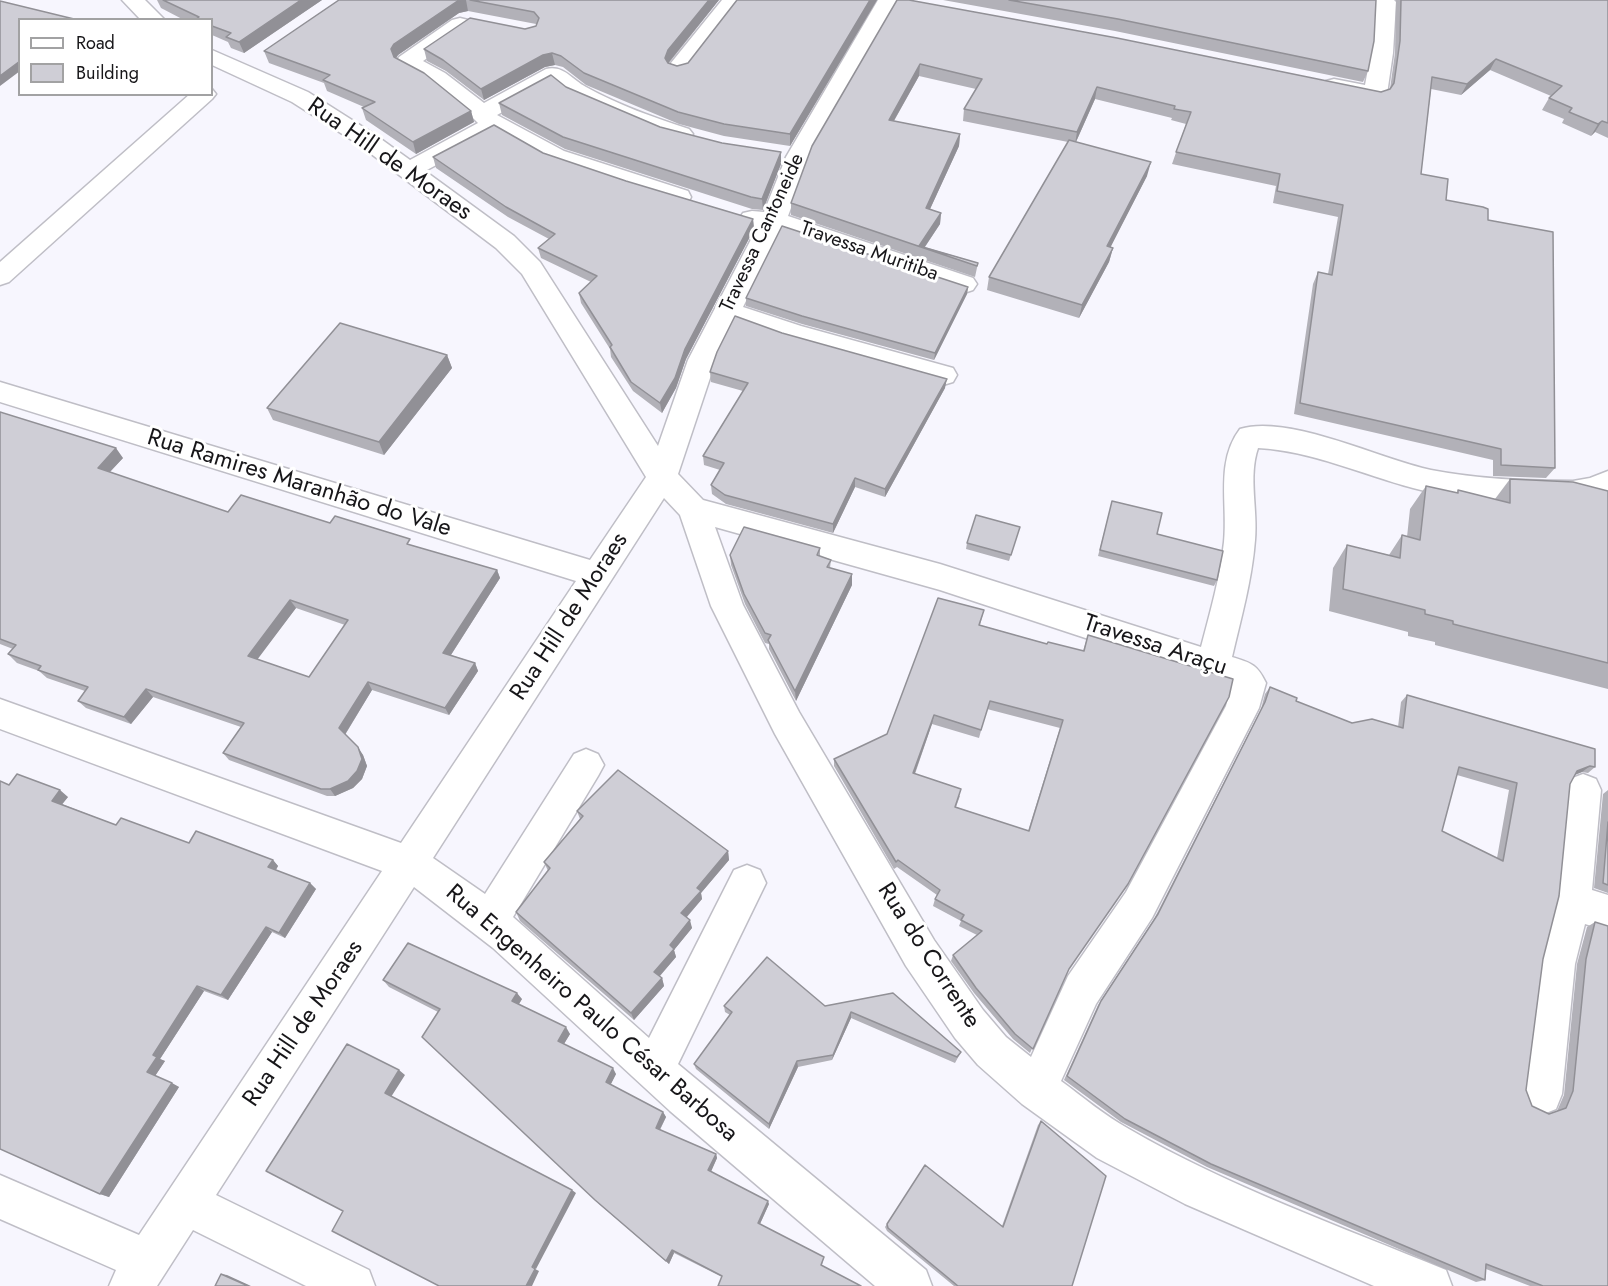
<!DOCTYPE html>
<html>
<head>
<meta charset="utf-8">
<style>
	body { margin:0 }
	#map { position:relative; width:1608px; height:1286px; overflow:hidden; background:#f7f6fe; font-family:Jost,sans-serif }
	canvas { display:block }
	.legend { position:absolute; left:18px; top:18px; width:195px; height:78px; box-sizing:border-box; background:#fff; border:2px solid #a2a2a3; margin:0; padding:8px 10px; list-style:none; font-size:18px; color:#171619 }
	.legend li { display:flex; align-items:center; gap:12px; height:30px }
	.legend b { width:30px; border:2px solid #a2a2a3 }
</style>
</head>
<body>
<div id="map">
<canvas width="1608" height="1286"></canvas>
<ul class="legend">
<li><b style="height:8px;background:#fff"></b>Road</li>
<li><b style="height:16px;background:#cfced6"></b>Building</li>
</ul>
</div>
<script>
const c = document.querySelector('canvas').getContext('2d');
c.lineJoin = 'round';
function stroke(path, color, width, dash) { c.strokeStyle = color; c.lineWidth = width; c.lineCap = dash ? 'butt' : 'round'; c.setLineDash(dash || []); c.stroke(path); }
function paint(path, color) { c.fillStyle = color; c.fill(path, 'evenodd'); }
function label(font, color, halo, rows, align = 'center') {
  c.font = font + ' Jost,sans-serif'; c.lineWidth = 6; c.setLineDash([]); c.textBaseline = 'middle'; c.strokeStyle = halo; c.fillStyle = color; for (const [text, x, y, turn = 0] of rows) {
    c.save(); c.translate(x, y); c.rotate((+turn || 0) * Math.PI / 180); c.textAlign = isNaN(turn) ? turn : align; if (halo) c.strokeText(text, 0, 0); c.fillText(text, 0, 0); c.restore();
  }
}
const minor = new Path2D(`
	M122,0H145L165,20H141Z
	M722,0H744L687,73L679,75L671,73L668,68L671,63Z
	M878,0H900L810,157L788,216L973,278L977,284L973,290L964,293L781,231L743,307L801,326L953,368L957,375L953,382L943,385L783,340L734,323L716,360L678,474L703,500L940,564L1201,647C1210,613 1220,578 1224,542C1228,504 1215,462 1240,429C1288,414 1380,459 1431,470C1477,479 1526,481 1573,481L1590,478L1608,471V496C1580,505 1555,504 1526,502C1488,500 1450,498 1413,488C1361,474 1312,451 1258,448C1248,477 1258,510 1255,540C1252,580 1241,618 1232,657C1251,663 1257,664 1266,683L1259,708L1152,918L1096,1004L1061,1081C1083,1097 1105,1116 1129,1129C1229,1187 1339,1226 1446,1270L1452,1286H1374L1185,1204L1097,1158L1022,1104L978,1065L955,1038L906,966L775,734L711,606L680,515L664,498L433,858L485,894L574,754L586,749L598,754L604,765L598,776L513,917L649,1038L734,870L747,865L760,870L766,883L678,1064L926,1270L932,1286H875L670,1111L493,948L414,887L216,1195L369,1270L375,1286H306L193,1230L157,1286H109L116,1270L0,1219V1175L139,1235L382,871L0,729V699L401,843L576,581L0,402V382L590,560L646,477L522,274L496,248L358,144L292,102L212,65V50L308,92L374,134L410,160L478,123L464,109L429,83L399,67L396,62L399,57L452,20L460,18L468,20L471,25L468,30L423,61L445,73L484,103L546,69C564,65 571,79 586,87C618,105 655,118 689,129L693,134L689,139C664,146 574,101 553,84L497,115L564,151L688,191L691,197L688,203L679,205L546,161L496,133L425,171L514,236L540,262L658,446L688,360L757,228L743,225L739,219L743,213L752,211L764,212L786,157ZM715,527L940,590L1231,686L1226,706L1126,892L1068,976L1031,1057L1006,1037L983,1010L934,940L799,712L743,605Z
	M1372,0H1394L1396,2L1393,53L1387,94L1383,99L1375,101L1326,91L1323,86L1326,81L1334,79L1365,85L1371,53L1374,3Z
	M212,89L216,94L212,99L9,282L0,285V262L190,94H212Z
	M1583,774L1596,779L1601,790L1592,890L1608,895V931L1585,924L1575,964L1562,1094L1556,1109L1541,1115L1526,1109L1520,1094L1537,964L1553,902L1565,790L1570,779Z`);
stroke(minor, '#bfbec6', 3);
paint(minor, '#fff');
paint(new Path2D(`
	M157,0H322L244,53L231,48L228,42L212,35V20H184L161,8Z
	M339,0H719L669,63L677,66L688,63L737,0H877L790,146L724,136L679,124L586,85L563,67L555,65L545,67L484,100L446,71L427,61L424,49L525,29L536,26V24L468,11L459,13L398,55L396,58L471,111L474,122L416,154L366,120L362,108L364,107L327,91L324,83L269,63L264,51Z
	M897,0L1381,92L1390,89L1395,53L1396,0H1608V138L1595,132L1591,136L1562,123L1564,119L1542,110L1549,98L1551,96L1490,70L1461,95L1431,89L1421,174L1446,200L1488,220L1555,468L1546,478L1493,476V460L1294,414L1313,284L1318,272L1328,274L1338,217L1273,203L1276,186L1172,164L1186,124L1171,120L1172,118L1095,99L1076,142L1147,176L1110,247L1113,248L1109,262L1079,318L987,290L989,277L1068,142L963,121L964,109L976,89L919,76L894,121L960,134L959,146L930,209L941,213L940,224L925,247L978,263L975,277L791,215V203Z
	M943,0H1376L1368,71L1363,82L1115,31Z
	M566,87L660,127L781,164L763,210L752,209L565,149L502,115L499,103Z
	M543,153L626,181L753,219L754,229L686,359L676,388L662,413L633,391L611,357L610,349L581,303L579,293L591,282L541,258L538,248L549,239L508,217L436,168L433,157Z
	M968,287L967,294L934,360L802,324L746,306V298Z
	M447,355L452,368L384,455L273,420L267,408Z
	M710,372L945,388L885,497L855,487L833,533L726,504L712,494L711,485L720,470L704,465L703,456L743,391L711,382Z
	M0,412L123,458L110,472L228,512L330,523L497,570L500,578L451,655L475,663L478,671L449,715L372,690L345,735L363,755L367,766L362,779L353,788L335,796H327L229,760L223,753L241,727L153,697L131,724L86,708L78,701L85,691L47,678L39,671L17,663L8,654L13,649L0,644ZM296,608L345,625L309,677L257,659Z
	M1510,479L1608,491V689L1435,645V642L1408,636V632L1329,611L1333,568L1347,545L1389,555L1402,535L1407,537L1410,509L1426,486L1457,493L1458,490L1495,499Z
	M1112,501L1217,580L1214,586L1098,556Z
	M1020,527L1009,561L966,549L967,543Z
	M820,548V557L831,560L830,568L852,574V585L796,701L769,649V644L765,643L745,604L731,565L730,555Z
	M984,610L980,625L1047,644L1083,651L1088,635L1068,971L1030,1053L1013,1039L974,993L951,961L953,955L977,935L959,926L961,921L933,906L935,899L937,895L897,867L894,869L834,766V759L887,734ZM987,709L1060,728L1028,831L956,807L960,796L915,774L932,724L979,738Z
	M1270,687L1296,701L1352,723L1398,727L1401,702L1407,695L1595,767L1588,773L1582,772L1575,775L1570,784L1543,959L1526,1090L1532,1106L1549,1114L1557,1111L1564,1095L1577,964L1587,927L1595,922L1608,1286H1530L1486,1269L1485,1280L1476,1282L1207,1167L1121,1122L1064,1080L1098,1005L1154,919L1261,709L1265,694ZM1457,775L1509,790L1497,858L1442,831Z
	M9,785L68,797L62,804L116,825L189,843L273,860L278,866L276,870L310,883L316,889L285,938L272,932L228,1000L204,991L160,1059L165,1061L155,1076L179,1087L109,1197L100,1194Z
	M1608,790V893L1594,888L1603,794Z
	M577,811L728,851L729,860L701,893L702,899L687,917L692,928L674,950L676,957L660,976L662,978L664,986L634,1020L520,921L516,912L548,871L544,862L580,819Z
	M383,980L522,999L519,1004L570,1034L564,1044L616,1074L610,1085L663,1112L666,1117L660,1130L716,1154L717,1158L711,1171L769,1204L760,1224L824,1257L822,1265L722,1277L674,1253L669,1264L599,1204L438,1012L389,987Z
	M893,993L961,1052L955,1063L851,1018L832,1060L798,1067L769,1129L696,1069L694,1064L730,1015L725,1012L724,1006H825Z
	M1041,1121L1072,1286H954L887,1231L885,1227L887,1224L1002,1226L1038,1125Z`), '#b2b1b8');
paint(new Path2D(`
	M301,0H322L244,53L239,42Z
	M462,0H466L468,11L459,13L398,55L394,61L391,49L394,44L456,2Z
	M709,0H719L669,62L666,69L665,58L668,50Z
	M870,0H877L790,146V134Z
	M552,53L555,65L545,67L484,100L481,89L543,55Z
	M1496,59L1490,70L1461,95L1467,84Z
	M20,61V71L0,86V76Z
	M920,64L919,76L888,131L889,120Z
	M1097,87L1095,99L1075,144L1077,132Z
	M471,111L474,122L416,154L413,142Z
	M1602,121L1595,132L1591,136L1598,124Z
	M960,134L959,146L925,220L926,208Z
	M781,152V164L763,210L762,199Z
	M1151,162L1147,176L1104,260L1107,246Z
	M941,213L940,224L924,248L919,246Z
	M753,219L754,229L686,359L676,388L662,413L660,403L685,349Z
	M1113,248L1109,262L1079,318L1082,305Z
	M968,287L967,294L934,360L935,353Z
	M447,355L452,368L384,455L379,442Z
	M947,379L945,388L885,497V489Z
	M116,448L123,458L105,477L98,468Z
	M855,478V487L833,533V524Z
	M497,570L500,578L447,661L443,653Z
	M852,574V585L796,701L795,691Z
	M290,600L296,608L254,664L248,656Z
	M475,663L478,671L449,715L445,708Z
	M368,682L372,690L344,736L339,728Z
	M146,689L153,697L131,724L124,717Z
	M934,715L932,724L912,781L913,773Z
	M358,747L363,755L367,766L362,779L353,788L335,796L330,789Z
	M1590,766L1582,772L1569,777L1577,771Z
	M60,790L68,797L60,807L52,801Z
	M728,851L729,860L701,893L702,899L683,921L681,913L697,888Z
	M273,860L278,866L274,873L268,867Z
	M310,883L316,889L285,938L279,933Z
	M690,920L692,928L674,950L676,957L657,979L654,972L670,945Z
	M266,927L272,932L228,1000L221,995Z
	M662,978L664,986L634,1020L631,1013Z
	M197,986L204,991L160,1059L165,1061L155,1076L147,1072L153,1055Z
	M517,993L522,999L517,1007L512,1001Z
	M851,1012V1018L832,1060L833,1055Z
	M566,1027L570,1034L562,1047L558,1041Z
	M797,1061L798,1067L769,1129V1124Z
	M613,1068L616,1074L609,1088L606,1082Z
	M399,1070L405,1075L391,1097L385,1093Z
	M172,1083L179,1087L109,1197L100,1194Z
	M663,1112L666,1117L658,1133L656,1128Z
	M716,1154L717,1158L710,1174L708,1170Z
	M572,1190L576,1193L536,1269L532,1267Z
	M768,1201L769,1204L759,1226L758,1223Z
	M672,1250L674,1253L669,1264L666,1261Z
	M535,1269L539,1271L532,1286H526Z
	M221,1274L227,1275L251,1286H248Z`), '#919096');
const building = new Path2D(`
	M163,0H301L239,42L226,37L231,33L212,26V20H197L196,19L199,17Z
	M339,0H462L456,2L394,44L391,49L394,57L424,73L471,111L413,142L362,108L375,102L323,80L330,75L264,51Z
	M470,0H709L668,50L665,58L668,63L677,66L688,63L737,0H870L790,134L724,124L678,112L584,73L561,56L552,53L543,55L481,89L443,60L424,49L470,18L525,29L536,26L539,18L534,12Z
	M897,0H909L1117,38L1381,92L1390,89L1394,83L1400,41L1401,0H1608V123L1602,121L1598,124L1569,112L1572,108L1549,98L1562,86L1496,59L1467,84L1432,77L1421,174L1448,179L1446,200L1483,207L1488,209V220L1553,232L1555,468L1501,465V449L1300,403L1318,272L1332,275L1343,205L1277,191L1280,174L1176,152L1191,112L1174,109L1175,106L1097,87L1077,132L964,109L982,79L920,64L889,120L960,134L926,208L941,213L919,246L978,263L977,266L791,203L812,146Z
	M1009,0H1376L1374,41L1368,71L1118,19Z
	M0,1L74,19L20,20V61L0,76Z
	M551,75L566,87L660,127L722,143L781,152L762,199L751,197L563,137L499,103Z
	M494,125L543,153L626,181L753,219L685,349L675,378L660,403L631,382L610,347L612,345L579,293L597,276L538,248L555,234L506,207L433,157Z
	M1069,140L1151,162L1107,246L1113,248L1082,305L989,277Z
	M782,226L968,287L935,353L802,316L746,298Z
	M735,316L782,333L947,379L885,489L855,478L833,524L725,495L711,485L724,463L703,456L748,383L710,372L717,352Z
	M340,323L447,355L379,442L267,408Z
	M0,412L116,448L98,468L228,512L241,495L330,523L335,516L410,539L407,544L497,570L443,653L475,663L445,708L368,682L339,728L358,747L362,759L357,771L348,781L330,789H321L223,753L244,723L146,689L124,717L78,701L88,687L38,670L41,666L8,654L16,645L0,639ZM290,600L348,620L309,677L248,656Z
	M1510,479L1573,482L1608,491V663L1453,624V621L1425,614V610L1343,589L1347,545L1400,558L1402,535L1420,540L1426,486L1458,493V490L1510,503Z
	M1112,501L1162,513L1157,534L1223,551L1217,580L1100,550Z
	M976,515L1020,527L1011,555L967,543Z
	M744,527L820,548L817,555L831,560L827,567L852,574L795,691L768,640L771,635L765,633L744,594L730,555Z
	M938,598L984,610L979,625L1047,644L1048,642L1084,651L1088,635L1233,679L1229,697L1128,884L1069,969L1033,1049L1015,1034L976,988L953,955L982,931L961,920L964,915L935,899L940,890L898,860L896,862L834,759L887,734ZM990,701L1063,720L1029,831L955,807L961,789L913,773L934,715L981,730Z
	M1270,687L1297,698L1296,701L1352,723L1372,719L1403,728L1407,695L1595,749V767L1590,766L1577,771L1570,784L1559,896L1543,959L1526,1090L1532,1106L1549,1114L1566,1108L1573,1091L1586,959L1595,922L1608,926V1286H1543L1486,1264L1485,1280L1211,1164L1125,1119L1067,1076L1101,1001L1158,914L1265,702ZM1459,767L1517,783L1503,861L1442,831Z
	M618,770L728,851L697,888L701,891L681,913L690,920L670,945L674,949L654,972L662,978L631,1013L516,912L550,868L544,862L583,816L577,811Z
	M17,774L60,790L52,801L116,825L121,818L189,843L196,831L273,860L268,867L310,883L279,933L266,927L221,995L197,986L153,1055L157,1057L147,1072L172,1083L100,1194L0,1149V781L9,785Z
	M1608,822V885L1603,883Z
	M408,943L517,993L512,1001L566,1027L558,1041L613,1068L606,1082L663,1112L656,1128L716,1154L708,1170L768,1201L758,1223L824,1257L821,1265L861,1286H718L722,1276L672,1250L666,1261L595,1200L422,1037L440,1009L383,980Z
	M767,957L825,1006L893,993L961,1052L957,1057L851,1012L833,1055L797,1061L769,1124L694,1064L732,1012L724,1006Z
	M347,1044L399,1070L385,1093L572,1190L532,1267L535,1269L526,1286H439L332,1231L343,1211L266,1171Z
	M1041,1121L1106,1176L1072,1286H958L888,1228L887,1224L925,1165L1003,1227Z
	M221,1274L248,1286H215Z`);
paint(building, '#cfced6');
stroke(building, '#919096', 1.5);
label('20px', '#171619', '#fff', [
	["Travessa Cantoneide",763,233,-65],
	["Travessa Muritiba",869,252,19]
]);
label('24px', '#171619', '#fff', [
	["Rua Hill de Moraes",389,160,35],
	["Rua Ramires Maranhão do Vale",299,484,17],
	["Rua Hill de Moraes",570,617,-57],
	["Travessa Araçu",1155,646,18],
	["Rua do Corrente",928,956,57],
	["Rua Engenheiro Paulo César Barbosa",591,1014,41],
	["Rua Hill de Moraes",304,1024,-56]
]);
</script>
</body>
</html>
